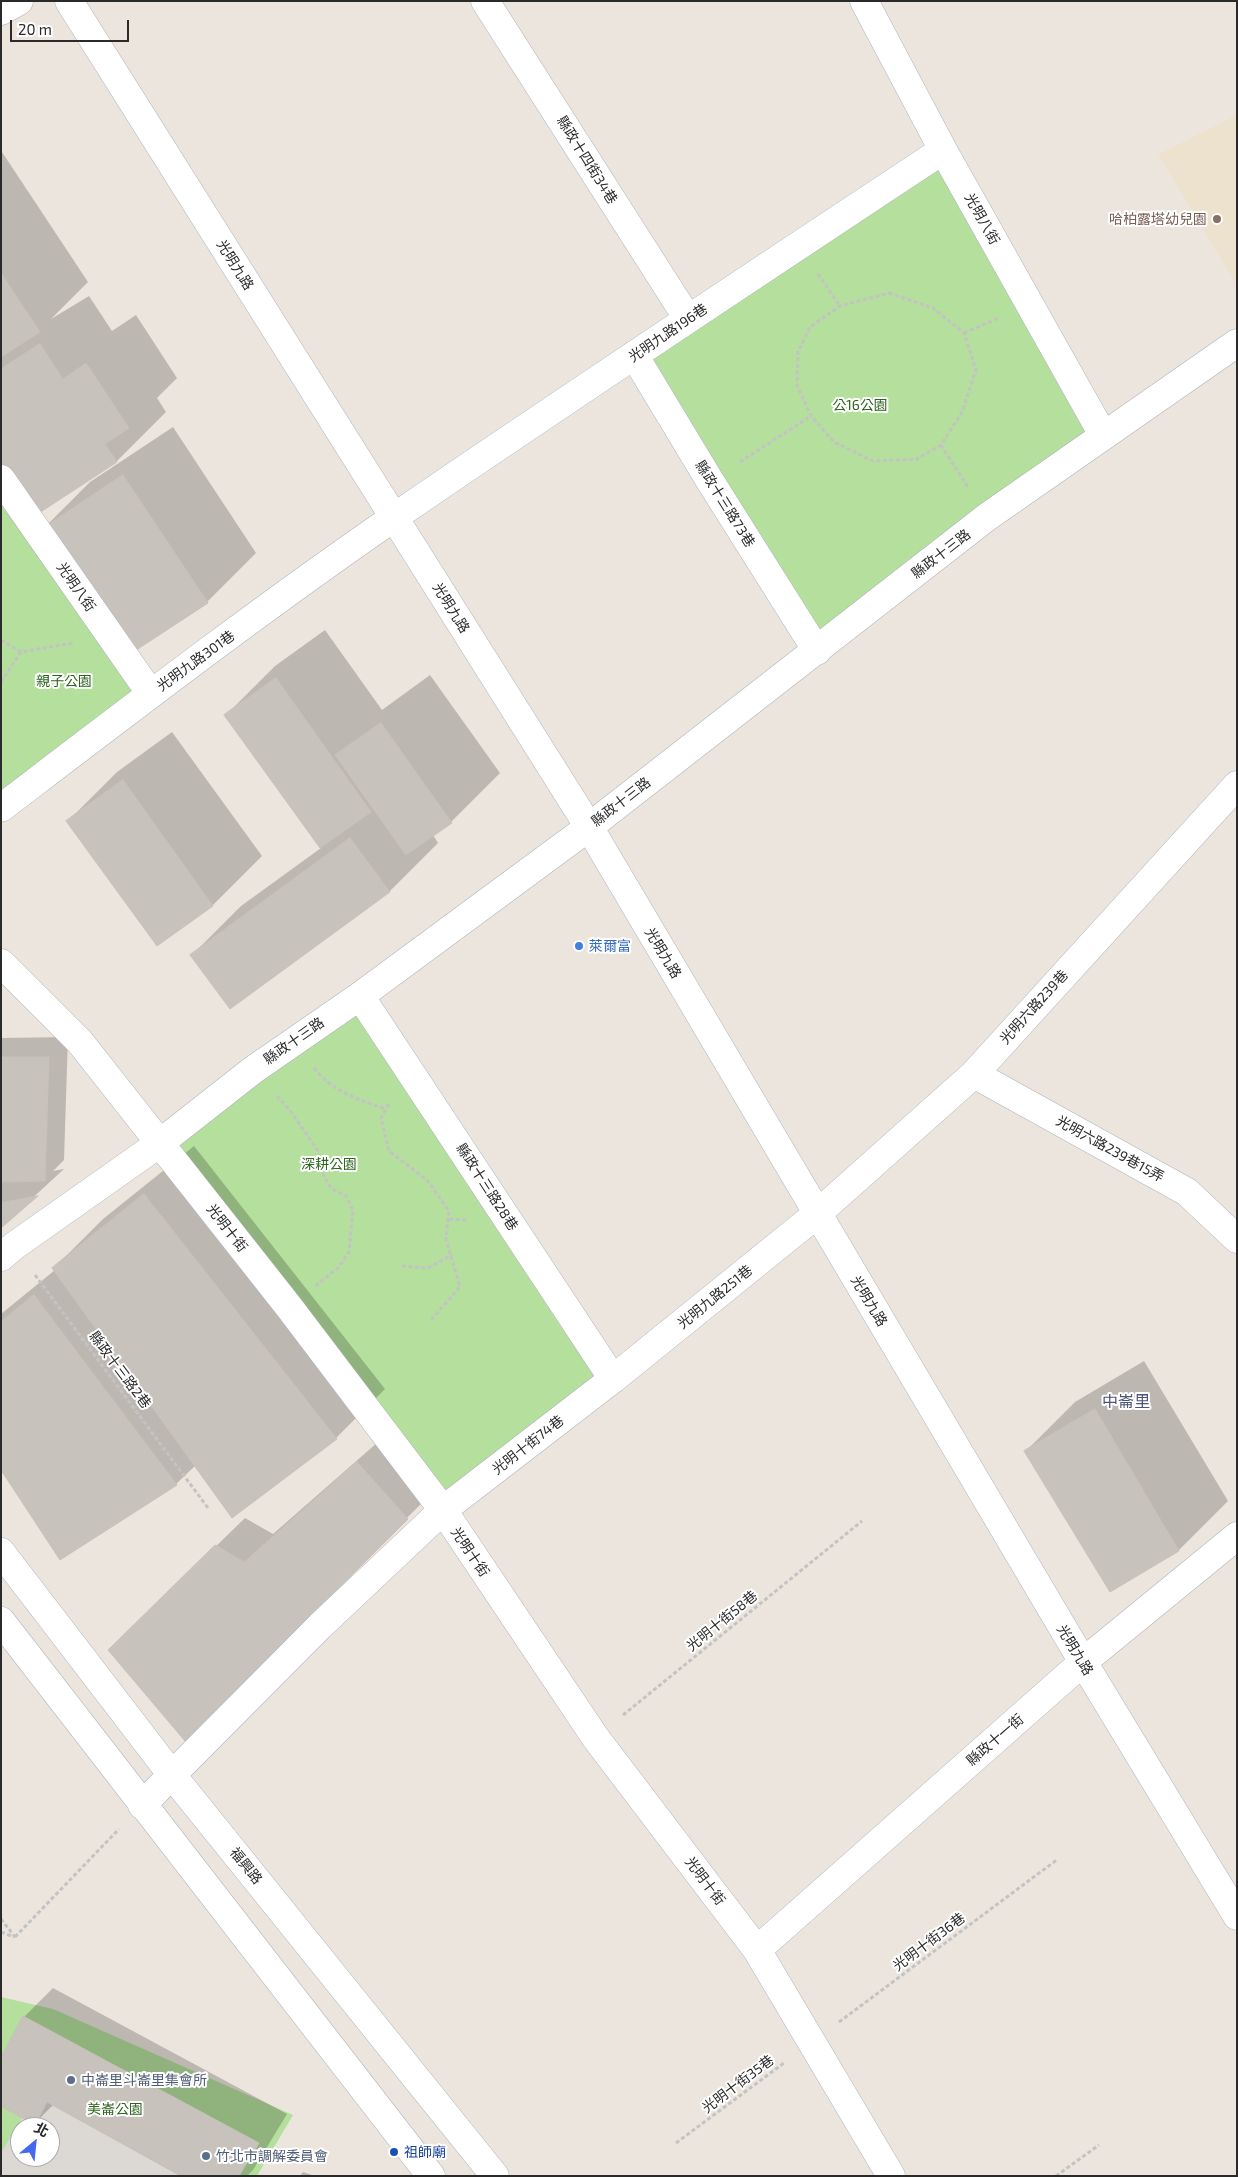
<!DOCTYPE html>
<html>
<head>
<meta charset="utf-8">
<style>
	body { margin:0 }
	#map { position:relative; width:1238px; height:2177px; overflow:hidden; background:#ece5dd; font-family:"Exo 2","Noto Sans TC",sans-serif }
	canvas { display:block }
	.frame { position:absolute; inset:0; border:2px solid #2a2a2a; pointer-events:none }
	.north { position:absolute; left:10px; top:2117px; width:50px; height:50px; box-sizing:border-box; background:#fff; border:1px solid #aaa; border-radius:50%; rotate:28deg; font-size:14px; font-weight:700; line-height:20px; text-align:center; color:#2a2a2a }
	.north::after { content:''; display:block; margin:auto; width:18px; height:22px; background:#4567f1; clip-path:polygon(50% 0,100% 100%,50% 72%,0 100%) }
	.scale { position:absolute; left:10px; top:20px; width:119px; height:22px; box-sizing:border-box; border:2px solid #2a2a2a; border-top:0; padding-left:6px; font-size:15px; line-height:18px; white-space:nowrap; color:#2a2a2a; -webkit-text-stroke:4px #fff; paint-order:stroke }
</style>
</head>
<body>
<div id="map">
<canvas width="1238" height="2177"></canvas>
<div class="frame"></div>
<div class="north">北</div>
<div class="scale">20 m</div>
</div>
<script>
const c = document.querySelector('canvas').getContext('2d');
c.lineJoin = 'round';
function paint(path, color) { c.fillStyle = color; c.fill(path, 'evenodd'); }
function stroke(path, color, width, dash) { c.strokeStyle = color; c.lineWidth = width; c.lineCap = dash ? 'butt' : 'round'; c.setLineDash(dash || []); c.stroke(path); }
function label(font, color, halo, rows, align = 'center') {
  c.font = font + ' "Exo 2","Noto Sans TC",sans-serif'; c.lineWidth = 4; c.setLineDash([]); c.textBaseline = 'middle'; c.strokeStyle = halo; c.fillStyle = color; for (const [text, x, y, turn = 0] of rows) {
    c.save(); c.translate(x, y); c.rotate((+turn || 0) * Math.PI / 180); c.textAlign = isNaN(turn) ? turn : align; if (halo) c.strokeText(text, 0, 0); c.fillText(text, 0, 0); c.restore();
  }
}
paint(new Path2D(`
	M1237,115V285L1158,154Z`), '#ece2cd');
paint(new Path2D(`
	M943,150L1103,435L817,651L634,355Z
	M1,479L151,694L1,808Z
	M360,996L613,1379L443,1510L160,1143Z
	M1,1997L53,2009L293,2115L257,2176H1ZM20,2127H50V2157H20Z`), '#b4df9c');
paint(new Path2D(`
	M47,2102L181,2176H1V2153L22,2118L35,2124ZM20,2127H50V2157H20Z`), '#dcd8d4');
paint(new Path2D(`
	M2,152L88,282L51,319L89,296L112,331L136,315L177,378L157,398L166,412L117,461L33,515L1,467Z
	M173,427L256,553L207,602L41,531L90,482Z
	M325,630L382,710L430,675L500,773L451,822L433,835L438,843L390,891L192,955L241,906L321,848L226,715L275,666Z
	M172,732L262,856L213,905L157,944L68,821L117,772Z
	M68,1037L64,1160L53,1171L64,1169L1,1227V1038Z
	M194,1146L385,1389L336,1438L232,1516L196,1465L176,1484L1,1468V1314L55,1270L54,1268L103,1219Z
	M1144,1361L1228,1501L1179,1550L1110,1591L1026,1451L1075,1402Z
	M386,1435L436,1489L185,1739L139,1621L245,1518L273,1534Z
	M53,1988L287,2114L253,2170L247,2176H184L54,2104L35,2123L24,2017Z
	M303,2172L315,2176H300Z`), '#0003');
const building = new Path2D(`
	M1,273L40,332L1,357Z
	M40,344L63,379L86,363L129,428L105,444L117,462L33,517L1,469V369Z
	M123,475L208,603L124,658L39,531Z
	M276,678L371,812L320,848L224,715Z
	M381,723L452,823L406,855L335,755Z
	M123,780L213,906L157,946L66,821Z
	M350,838L390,892L230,1009L190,955Z
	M1,1057H49L45,1181L1,1182Z
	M144,1194L337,1439L232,1518L52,1268Z
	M38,1196L1,1228V1203Z
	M34,1295L177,1485L60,1560L1,1470V1322Z
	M1095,1409L1179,1551L1110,1592L1024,1451Z
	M357,1462L408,1519L185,1741L108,1650L215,1545L244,1562Z
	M23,2016L259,2143L239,2176H181L47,2102L35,2125L1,2106V2058Z`);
paint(building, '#c7c2bc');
stroke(building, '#c7c1b7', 1);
const minor = new Path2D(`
	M69,1L589,827L1083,1662L1237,1916
	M485,1L688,319
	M864,1L943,150L1103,435
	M1,11L19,1
	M634,355L710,481L817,651
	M1,479L151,694
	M1,808C131,709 261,609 396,516C577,392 760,271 943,150
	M1,963L80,1042L289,1307L443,1510L595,1737L757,1950L891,2176
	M360,996L613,1379
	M974,1074L1187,1192L1237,1239
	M1,1257L14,1246L160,1143L253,1070L360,996L589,827L987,517L1237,343
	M1,1552L172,1775L495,2176
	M1,1621L431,2176
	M142,1805L320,1626L443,1510L613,1379L817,1214L974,1074L1237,785
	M757,1950L1083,1662L1237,1536`);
stroke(minor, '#b0b3bd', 29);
stroke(new Path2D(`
	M818,274L840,306
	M889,293L933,308L964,333L976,370L962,412L941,445L917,459L873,461L834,442L811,416L797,385L798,352L810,327L840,306Z
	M964,333L998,318
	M941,445L969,489
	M740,462L811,416
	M1,640L21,652L73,643
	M1,682L21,652
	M314,1068C332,1092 360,1100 386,1109
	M277,1096L292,1113L318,1151L324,1177L332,1189L346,1196L353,1210L349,1252L338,1268L315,1286
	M389,1104L381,1118L389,1151L428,1181L449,1211L446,1239L460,1287L430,1321
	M449,1219L466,1220
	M402,1266L428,1268L452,1255
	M35,1275L208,1508
	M623,1715L862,1521
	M1,1919L15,1937
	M1,1932L14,1937
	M15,1937L119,1829
	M839,2022L1058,1859
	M676,2143L784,2063
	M1056,2176L1099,2145`), '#c3c3c3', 3, [4, 2.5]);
stroke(minor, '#fff', 28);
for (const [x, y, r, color] of [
	[1217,219,5,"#8d6e63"],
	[579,946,5,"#3f7fe0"],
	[71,2080,5,"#5c6f8a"],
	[394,2152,5,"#1a4fb4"],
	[206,2156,5,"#5c6f8a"]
]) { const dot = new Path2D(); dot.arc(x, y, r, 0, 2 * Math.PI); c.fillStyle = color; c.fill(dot); stroke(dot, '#fff', 2); }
label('14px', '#2a2a2a', '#fff', [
	["縣政十四街34巷",587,160,58],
	["光明八街",982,219,61],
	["光明九路",235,265,58],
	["光明九路196巷",668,333,-34],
	["縣政十三路73巷",725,504,58],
	["縣政十三路",941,554,-38],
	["光明八街",76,587,55],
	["光明九路",451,608,58],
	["光明九路301巷",196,661,-36],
	["縣政十三路",621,802,-38],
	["光明九路",663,953,59],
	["光明六路239巷",1034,1007,-48],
	["縣政十三路",294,1041,-35],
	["光明六路239巷15弄",1110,1149,29],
	["縣政十三路28巷",487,1187,57],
	["光明十街",227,1228,52],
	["光明九路251巷",715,1297,-39],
	["光明九路",869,1301,59],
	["縣政十三路2巷",120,1370,53],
	["光明十街74巷",528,1445,-38],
	["光明十街",470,1552,56],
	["光明十街58巷",722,1621,-39],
	["光明九路",1075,1650,59],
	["縣政十一街",995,1740,-41],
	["福興路",246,1866,51],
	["光明十街",705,1881,53],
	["光明十街36巷",929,1942,-37],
	["光明十街35巷",738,2084,-37]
]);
label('14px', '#785e54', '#fff', [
	["哈柏露塔幼兒園",1207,219]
], 'right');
label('14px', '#2d641e', '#fff', [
	["公16公園",860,405],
	["親子公園",64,681],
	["深耕公園",329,1164],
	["美崙公園",115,2109]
]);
label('14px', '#366cbe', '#fff', [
	["萊爾富",589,946]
], 'left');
label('14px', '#4e5e75', '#fff', [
	["中崙里斗崙里集會所",81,2080],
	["竹北市調解委員會",216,2156]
], 'left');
label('14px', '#164399', '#fff', [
	["祖師廟",404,2152]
], 'left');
label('16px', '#4d5579', '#fff', [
	["中崙里",1126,1402]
]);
</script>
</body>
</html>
